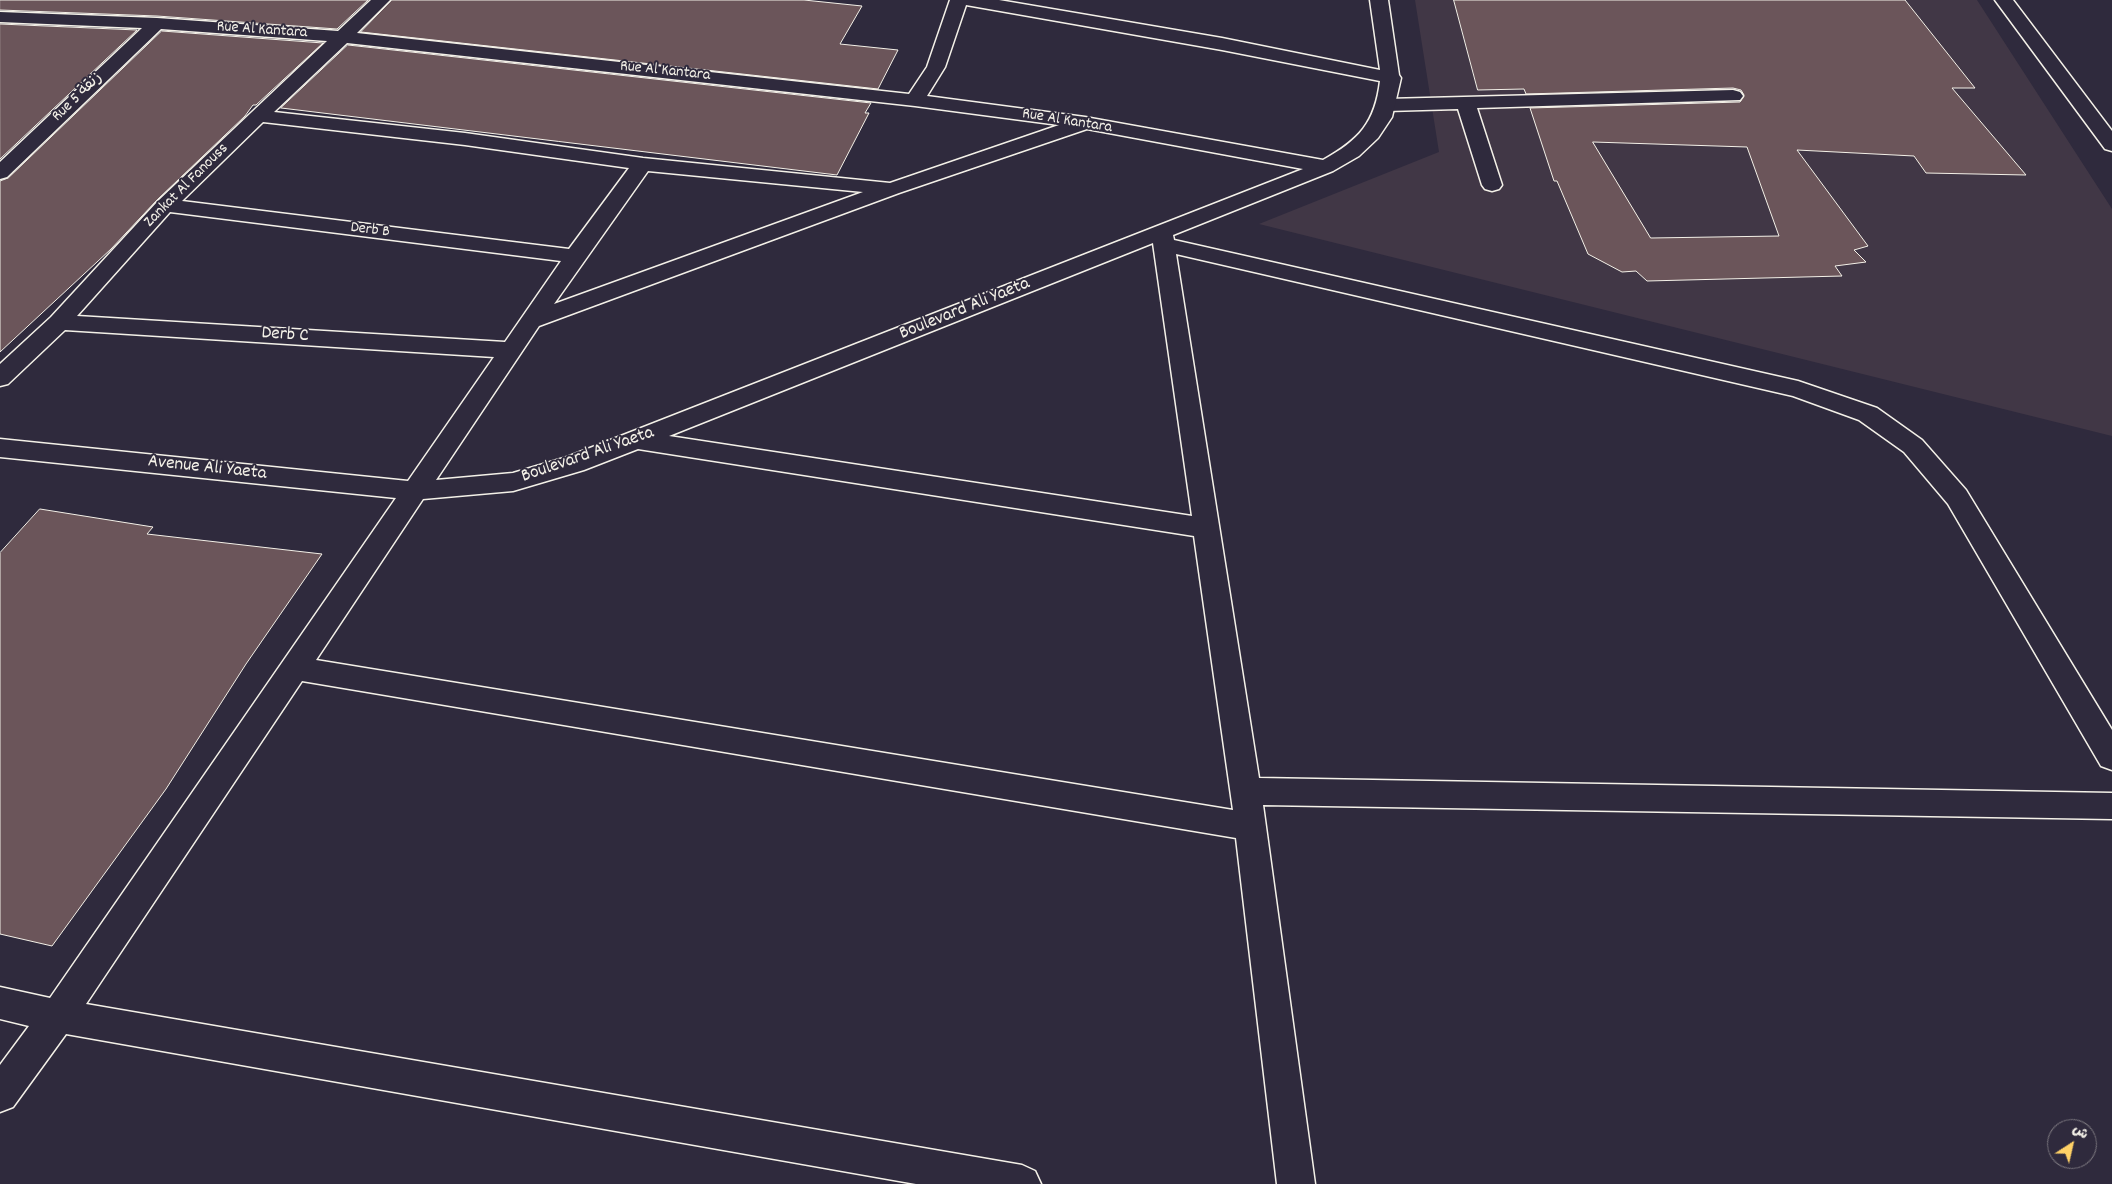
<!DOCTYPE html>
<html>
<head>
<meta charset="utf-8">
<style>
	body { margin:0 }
	#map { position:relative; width:2112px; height:1184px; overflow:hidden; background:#2f2a3d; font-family:Dekko,"Playpen Sans Arabic",sans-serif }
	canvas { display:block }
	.north { position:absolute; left:2047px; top:1119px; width:50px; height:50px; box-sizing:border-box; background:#2f2a3d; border:1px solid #7e7a81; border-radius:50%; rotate:35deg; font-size:14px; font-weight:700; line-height:20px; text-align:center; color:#f4f1e8 }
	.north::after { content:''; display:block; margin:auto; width:18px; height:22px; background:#ffd166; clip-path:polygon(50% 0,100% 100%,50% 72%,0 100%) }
</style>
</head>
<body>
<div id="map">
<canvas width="2112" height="1184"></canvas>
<div class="north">ش</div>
</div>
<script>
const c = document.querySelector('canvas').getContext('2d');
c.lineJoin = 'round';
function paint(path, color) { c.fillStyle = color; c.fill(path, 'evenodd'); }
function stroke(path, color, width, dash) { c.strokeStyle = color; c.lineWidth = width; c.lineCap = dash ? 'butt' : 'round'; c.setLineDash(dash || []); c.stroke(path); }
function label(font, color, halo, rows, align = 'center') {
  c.font = font + ' Dekko,"Playpen Sans Arabic",sans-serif'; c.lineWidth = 4; c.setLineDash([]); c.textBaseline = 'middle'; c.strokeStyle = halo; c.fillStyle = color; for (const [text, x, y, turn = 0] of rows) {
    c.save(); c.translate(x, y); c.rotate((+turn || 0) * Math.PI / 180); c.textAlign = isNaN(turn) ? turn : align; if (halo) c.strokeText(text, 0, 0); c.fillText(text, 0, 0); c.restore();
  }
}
paint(new Path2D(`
	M1415,0H1977L2112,209V436L1259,224L1439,152Z`), '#413746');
const building = new Path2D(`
	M0,0H368L337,29L157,16L0,10Z
	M392,0H804L862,6L840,44L898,50L878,89L361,32Z
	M1454,0H1905L1975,88H1952L2026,175L1926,173L1914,156L1797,150L1868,246L1854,250L1866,262L1835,266L1842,276L1647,281L1636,271L1622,272L1588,254L1557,181H1554L1530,108L1740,102L1744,95L1741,90L1733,88L1526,94L1524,89L1478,90ZM1593,142L1747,147L1779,236L1651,238Z
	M0,24L137,30L0,159Z
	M162,31L323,43L256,105H253L245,116L157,200L111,249L0,352V181L8,178Z
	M348,45L871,103L865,113H869L837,175L281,108Z
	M40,509L153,527L147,534L322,554L246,664L166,789L52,946L0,934V553Z`);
paint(building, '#6b555a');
stroke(building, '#f4f1e8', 1);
const lane = new Path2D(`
	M1733,90L1740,92L1743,96L1740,100L1477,108L1502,185L1499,189L1492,191L1485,189L1482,185L1458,109L1387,111L1380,109L1377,105L1380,101L1387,99Z`);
const street = new Path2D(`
	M371,0H390L357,33L909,94L927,67L950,0H999L1222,38L1380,70L1370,0H1388L1399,75L1401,78L1392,117L1378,138L1359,156L1333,171L1173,235L1174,240L1798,381L1877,408L1922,440L1966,490L2112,730V770L2101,766L1948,504L1904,452L1859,420L1793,396L1176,254L1259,778L2112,793V819L1263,805L1315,1184H1277L1236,838L302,681L86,1004L1022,1165L1035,1171L1041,1184H916L66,1034L13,1107L0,1112V1065L29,1026L0,1019V987L50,998L396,498L0,457V439L408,481L494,357L65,330L8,384L0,386V364L51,317L158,201L327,41L161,29L7,177L0,179V162L142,28L0,22V12L157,18L338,31ZM966,5L1222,50L1380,81C1375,123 1359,140 1323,160L1085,117L927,96L945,67ZM347,43L915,106L1059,125L890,183L643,158L465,133L274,112ZM263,122L465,145L629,168L569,249L182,201ZM1087,129L1303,169L567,457L513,473L436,480L539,326L899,193ZM648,171L863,192L554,304ZM170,212L561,261L505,342L77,316ZM1153,243L1192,516L669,436ZM638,449L1194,536L1233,810L316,660L423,499L513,491L584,470Z
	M1995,0H2013L2112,131V151L2105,149Z`);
stroke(lane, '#f4f1e8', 3);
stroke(street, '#f4f1e8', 3);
paint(lane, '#2f2a3d');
paint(street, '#2f2a3d');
label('16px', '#f4f1e8', '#2f2a3d', [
	["Rue Al Kantara",262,31,4],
	["Rue Al Kantara",665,72,6],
	["Rue 5 زنقة",78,98,-44],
	["Rue Al Kantara",1067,122,9],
	["Zankat Al Fanouss",187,186,-45],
	["Derb B",370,231,7]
]);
label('19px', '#f4f1e8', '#2f2a3d', [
	["Boulevard Ali Yaeta",965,310,-22],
	["Derb C",285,336,4],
	["Boulevard Ali Yaeta",588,456,-19],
	["Avenue Ali Yaeta",207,469,6]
]);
</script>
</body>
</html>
